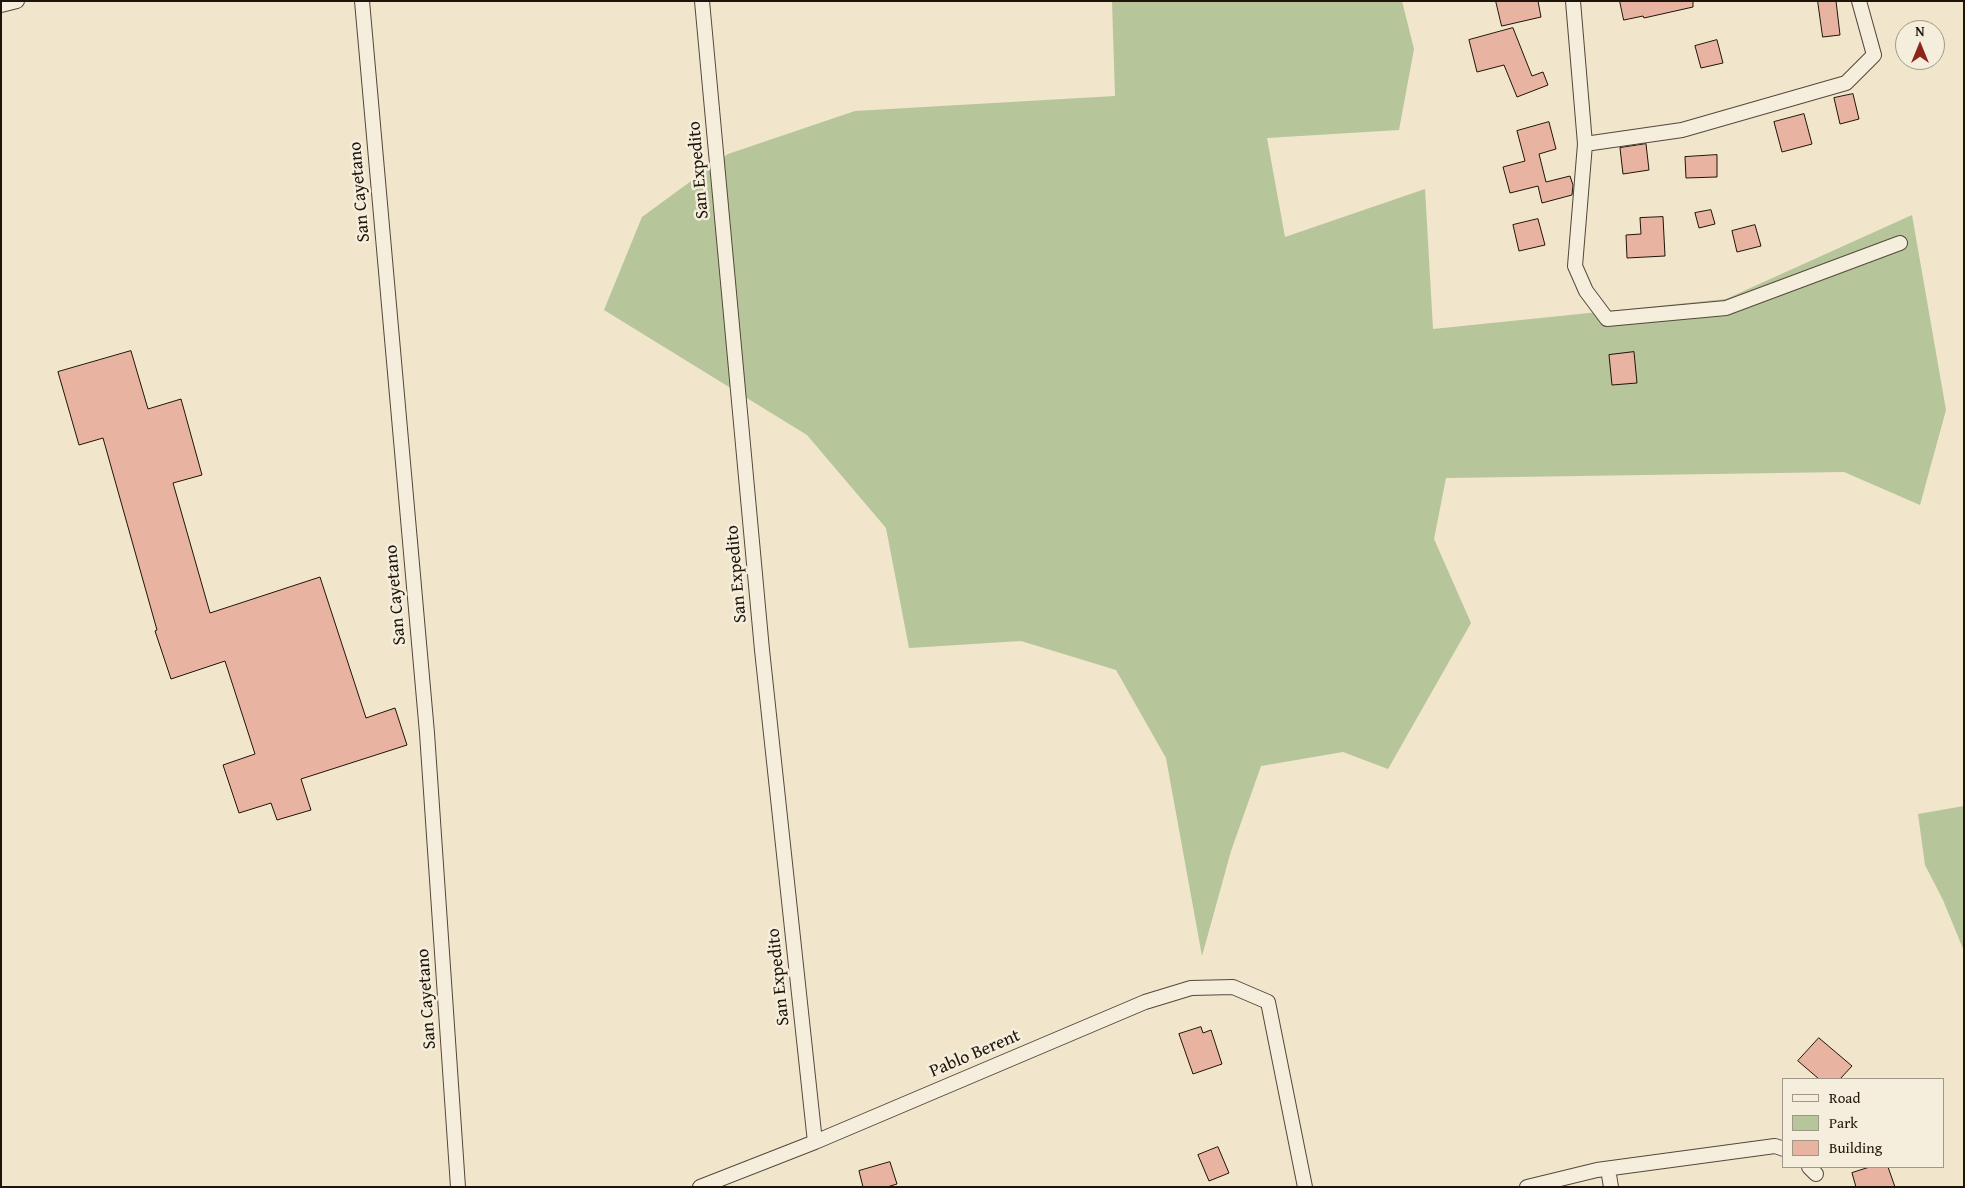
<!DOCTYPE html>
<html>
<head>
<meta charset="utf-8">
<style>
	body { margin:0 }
	#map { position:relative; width:1965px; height:1188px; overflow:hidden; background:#f1e5cb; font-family:"Gentium Book Plus",serif }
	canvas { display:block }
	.frame { position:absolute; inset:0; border:2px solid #1f1409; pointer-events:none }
	.legend { position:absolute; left:1782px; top:1078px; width:162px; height:90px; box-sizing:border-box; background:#f6eedd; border:1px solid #a09788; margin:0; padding:6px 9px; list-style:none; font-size:15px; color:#1f1409 }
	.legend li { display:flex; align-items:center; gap:10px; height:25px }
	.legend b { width:25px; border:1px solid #a09788 }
	.north { position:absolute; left:1895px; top:20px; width:50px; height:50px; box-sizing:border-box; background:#f6eedd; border:1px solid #a09788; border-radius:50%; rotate:0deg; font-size:14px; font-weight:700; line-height:20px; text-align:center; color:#1f1409 }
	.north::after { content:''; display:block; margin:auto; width:18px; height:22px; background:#8f2418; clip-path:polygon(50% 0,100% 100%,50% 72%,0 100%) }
</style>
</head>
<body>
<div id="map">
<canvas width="1965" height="1188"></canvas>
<div class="frame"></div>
<ul class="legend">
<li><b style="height:6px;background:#f6eedd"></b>Road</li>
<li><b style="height:14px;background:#b6c59a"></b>Park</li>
<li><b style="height:14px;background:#e9b3a2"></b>Building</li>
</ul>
<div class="north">N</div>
</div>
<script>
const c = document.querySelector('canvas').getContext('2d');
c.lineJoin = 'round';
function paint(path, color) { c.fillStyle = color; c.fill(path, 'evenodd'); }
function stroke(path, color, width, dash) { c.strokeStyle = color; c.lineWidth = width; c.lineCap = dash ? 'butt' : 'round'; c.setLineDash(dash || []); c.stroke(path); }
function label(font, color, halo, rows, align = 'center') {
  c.font = font + ' "Gentium Book Plus",serif'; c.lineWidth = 5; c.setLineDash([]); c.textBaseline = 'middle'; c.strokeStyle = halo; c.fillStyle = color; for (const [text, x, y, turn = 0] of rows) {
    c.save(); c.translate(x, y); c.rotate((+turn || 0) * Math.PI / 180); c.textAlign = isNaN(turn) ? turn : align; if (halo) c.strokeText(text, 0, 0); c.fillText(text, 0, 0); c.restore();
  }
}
paint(new Path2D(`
	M1112,1H1402L1414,49L1399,130L1267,138L1285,237L1425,189L1433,329L1726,299L1912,215L1946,410L1920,505L1844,472L1446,478L1434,539L1471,623L1388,769L1343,752L1261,766L1231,851L1202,956L1166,758L1116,670L1021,641L909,648L886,528L807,435L604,310L642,217L728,154L855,111L1115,96Z
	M1964,806V951L1943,900L1925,865L1918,814Z`), '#b6c59a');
const building = new Path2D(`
	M1496,1H1538L1541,17L1502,26Z
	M1620,1H1693V7L1644,18L1643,16L1624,20Z
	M1818,1H1836L1840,35L1823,37Z
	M1513,28L1532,76L1543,72L1548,85L1517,97L1504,65L1477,72L1469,40Z
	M1717,40L1723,63L1701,68L1695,46Z
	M1853,94L1859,119L1840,124L1834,98Z
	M1804,114L1812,144L1782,152L1774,122Z
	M1549,122L1556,149L1539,154L1546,182L1570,176L1573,185L1572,195L1542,203L1538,186L1510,193L1503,167L1525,161L1517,131Z
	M1646,144L1649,170L1623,174L1620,148Z
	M1717,155V177L1686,178L1685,157Z
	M1711,210L1715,224L1699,228L1695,213Z
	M1663,217L1665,256L1627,258L1626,235L1641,234L1640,218Z
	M1538,219L1545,245L1519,251L1513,225Z
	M1755,225L1761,246L1737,252L1732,231Z
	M131,351L148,409L181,399L202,475L173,483L210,613L320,577L366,718L395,708L407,745L301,779L311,810L277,820L271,803L239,813L223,765L255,754L225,661L171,679L155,631L157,630L103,438L79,445L58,372Z
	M1634,352L1637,383L1612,385L1609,355Z
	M1201,1027L1203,1033L1211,1030L1222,1064L1193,1074L1179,1034Z
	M1819,1038L1852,1066L1840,1079H1819L1798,1061Z
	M1218,1147L1229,1173L1209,1181L1198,1155Z
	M890,1162L897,1184L887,1187H863L859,1171Z
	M1870,1167H1888L1895,1187H1856L1852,1173Z`);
paint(building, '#e9b3a2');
stroke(building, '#1f1409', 1);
const minor = new Path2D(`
	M362,1L427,733L458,1187
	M702,1L762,650L815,1142
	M1573,1L1585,144L1575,266L1586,291L1607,319L1726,308L1900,243
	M1,5L17,1
	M1585,144L1682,130L1846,83L1874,55L1859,1
	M1809,1167L1816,1174
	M1608,1169L1611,1187
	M700,1187L815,1142L1145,1002L1191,988L1233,987L1268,1002L1305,1187
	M1527,1187L1597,1170L1775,1146L1784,1149`);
stroke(minor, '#54483a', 16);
stroke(minor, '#f6eedd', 14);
label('18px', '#1f1409', '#f6eedd', [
	["San Expedito",699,170,-95],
	["San Cayetano",360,192,-95],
	["San Expedito",737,574,-95],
	["San Cayetano",396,595,-95],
	["San Expedito",779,977,-96],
	["San Cayetano",427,999,-94],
	["Pablo Berent",975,1054,-23]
]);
</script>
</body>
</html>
